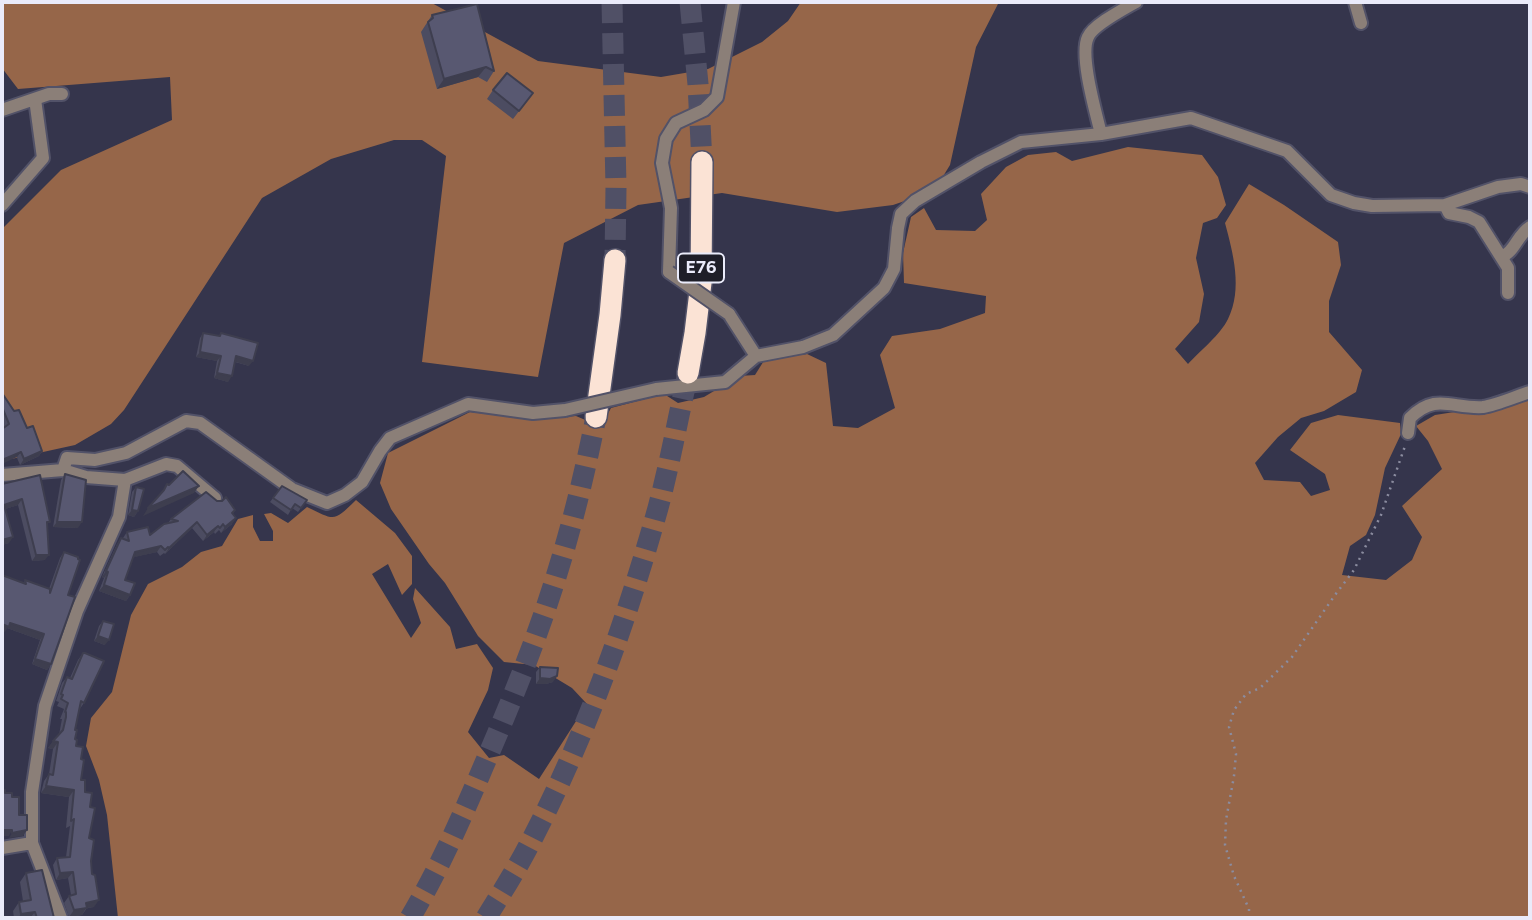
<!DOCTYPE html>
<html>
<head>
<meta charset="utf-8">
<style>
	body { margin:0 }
	#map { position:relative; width:1532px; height:920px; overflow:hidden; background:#35354c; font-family:Figtree,sans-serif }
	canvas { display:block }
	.frame { position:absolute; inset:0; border:4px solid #eaebfa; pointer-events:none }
</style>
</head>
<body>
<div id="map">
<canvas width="1532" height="920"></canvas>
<div class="frame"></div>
</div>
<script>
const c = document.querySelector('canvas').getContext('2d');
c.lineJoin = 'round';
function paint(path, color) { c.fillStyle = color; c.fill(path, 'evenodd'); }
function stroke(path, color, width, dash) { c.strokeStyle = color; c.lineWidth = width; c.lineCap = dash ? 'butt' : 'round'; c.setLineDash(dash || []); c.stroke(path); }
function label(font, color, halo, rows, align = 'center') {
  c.font = font + ' Figtree,sans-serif'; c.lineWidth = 6; c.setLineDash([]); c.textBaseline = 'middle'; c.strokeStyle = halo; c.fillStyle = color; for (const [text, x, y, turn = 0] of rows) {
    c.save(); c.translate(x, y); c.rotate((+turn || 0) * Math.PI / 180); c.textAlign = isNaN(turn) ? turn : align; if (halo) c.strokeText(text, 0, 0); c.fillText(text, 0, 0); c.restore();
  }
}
paint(new Path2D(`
	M2,2H430L538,61L661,77L708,69L762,42L788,21L801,2H999L976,47L950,165L934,191L893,205L837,212L722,193L638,205L564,243L538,377L422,362L446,156L422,140H394L331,159L262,198L124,410L111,424L75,445L2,461V229L61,170L172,120L170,77L18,89L2,68Z
	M1128,147L1202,155L1218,177L1226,205L1217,218L1203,223L1196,258L1204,294L1199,322L1175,349L1188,364C1200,351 1221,334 1228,319C1243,289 1233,253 1225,223L1249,184L1284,205L1338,242L1341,265L1329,301V332L1362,370L1356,392L1324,411L1301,418L1278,437L1255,463L1264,480L1300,482L1311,496L1330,490L1325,474L1290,450L1311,423L1338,415L1400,423L1401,434L1385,468L1375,515L1366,535L1350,546L1342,575L1386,580L1412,560L1422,537L1402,506L1442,469L1428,441L1416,426L1435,415L1467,410L1530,396V918H118L107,815L99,780L86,746L91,718L112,692L131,615L148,584L182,567L201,552L222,546L238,519L253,515V527L260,541H273V531L264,514L271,513L288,523L307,507C336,521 333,522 356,500L395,533L412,556V584L402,595L388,564L372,574L411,638L421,623L413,599L415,588L450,627L456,649L477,644L493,668L488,690L468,732L489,758L504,755L539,779L587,704L572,688L534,665L504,662L478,636L445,583L429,564L391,509L380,483L388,453L470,412L533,419L576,416L590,422L604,421L611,408L664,394L678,403L704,397L739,376L755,375L765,359L807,354L826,363L833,426L858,428L895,408L880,355L892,336L940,329L985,313L986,296L904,283L903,253L911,217L924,208L936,230L975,231L987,220L981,194L1006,167L1028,155L1056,152L1072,161Z`), '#966649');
stroke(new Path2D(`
	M612,2L616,187L615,260
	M690,2L698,84L702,162
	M410,918C439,869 462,817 484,765C512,700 539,634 559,567C574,518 586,467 596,417
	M486,918C501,894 516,870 529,845C585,738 626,623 658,508C670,463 678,418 688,373`), '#505066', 21, [21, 10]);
const minor = new Path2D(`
	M1355,2L1361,23
	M2,110L49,94H62
	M1101,134C1096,113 1079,55 1088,37C1093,25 1124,9 1136,2
	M2,205L43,158L35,99
	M1445,205L1449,213L1469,217L1479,222L1508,268V293
	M1501,257C1515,252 1517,235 1530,227
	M669,272L671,208L662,163L666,139L676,123L704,110L717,97L734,2
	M729,314L756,356
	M656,389L725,382L756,356L803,347L833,335L884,288L894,269L898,228L901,214L915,201L981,162L1021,142L1101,134L1191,118L1287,151L1331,195L1354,203L1372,206L1445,205L1498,187L1521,184L1530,187
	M1408,433L1410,418C1436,392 1452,409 1483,407C1496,405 1517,396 1530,392
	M63,470L67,458L95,460L126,453L186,421L200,423L292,489L327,503L345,495L362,482L380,451L390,438L468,404L533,413L565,410
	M2,475L63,470L86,477L125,480L166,464L177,466L215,498
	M32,843L61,918
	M2,848L32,843V792L45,706L77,611L119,517L125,480`);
const motorway = new Path2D(`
	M688,373L695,333L701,283L702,162
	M596,417L610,315L615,260`);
stroke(minor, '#525268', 16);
stroke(motorway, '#525268', 24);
stroke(new Path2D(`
	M1249,918V909L1234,876L1225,845L1226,820L1234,776L1236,754L1229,727L1234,710L1246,694L1260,688L1292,657L1335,595L1354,570L1381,515L1405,446`), '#8b8c9f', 2.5, [2, 5]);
stroke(minor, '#8b7f78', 12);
stroke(motorway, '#fbe3d5', 21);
const minorBridge = new Path2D(`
	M669,272L729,314
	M565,410L656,389`);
stroke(minorBridge, '#525268', 16, []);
stroke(minorBridge, '#8b7f78', 12);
paint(new Path2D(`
	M432,15L494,71L487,82L478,77L437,89L421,32Z
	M493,90L533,93L513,119L487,99Z
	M203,333L219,336L221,333L249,366L235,362L228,382L214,378L217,361L196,357L200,338Z
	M2,393L42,451L39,456L20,465L2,422Z
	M65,474L78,528L53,527L61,480Z
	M40,475L47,525L45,560L32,561L18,505L5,509L9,543L2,545V484Z
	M282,486L307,500L298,512L292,508L288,515L270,502Z
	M136,487L138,511L134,517L128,515L132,492Z
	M217,501L235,510L233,514L232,524L221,533L219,530L215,534L214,532L203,541L192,528L165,554L164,553L160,556L157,552L133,557L125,580L130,595L126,601L99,591L104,578L102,577L117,544L121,538H123L127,532L150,535L168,523L171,519Z
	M64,552L68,595L51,664L47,670L32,664L40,640L7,628L5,632L25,580L49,589L60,558Z
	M103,621L105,645L94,641L99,626Z
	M83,653L84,703L79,710L75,730V739L81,759V780L90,807L89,838L94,907L87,908L82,915L69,917L64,903L69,896L71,895L68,878L56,880L53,865L57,858L66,857L70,826L66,828L69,797L41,793L44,781L49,774L53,749L48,748L59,735L61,724L62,719H60L64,709L57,706L59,702L56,701L62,683L67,677L70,678L78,660Z
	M540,667L553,682L546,684H536V672Z
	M26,873L54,918H14L13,911L19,902L23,901L20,882Z`), '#4c4c61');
paint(new Path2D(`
	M486,67L478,77L437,89L444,79Z
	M200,352L221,356L217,361L196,357Z
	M236,356L253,361L249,366L233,361Z
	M217,373L232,376L228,382L214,378Z
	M42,451L39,456L20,465L24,459Z
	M21,452L17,457L2,464V460Z
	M199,486L194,493L143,516L148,508Z
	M22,499L18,505L2,510L4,505Z
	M132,510L138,511L134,517L128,515Z
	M236,518L232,524L221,533L225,527Z
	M57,522H82L78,528L53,527Z
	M197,522L192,528L165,554L169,548Z
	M218,526L214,532L203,541L207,535Z
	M13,537L9,543L2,545V540Z
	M161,546L157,552L131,558L135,552Z
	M36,555H49L45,560L32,561Z
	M106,571L108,572L104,578L102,577Z
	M104,585L130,595L126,601L99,591Z
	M10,623L44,634L40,640L7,628L5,632L2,631V624Z
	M98,636L109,640L105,645L94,641Z
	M35,659L51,664L47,670L32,664Z
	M557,676L553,682L546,684H536L540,678Z
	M53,741L58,742L53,749L48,748Z
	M46,786L74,790L69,797L41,793Z
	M2,830H12L9,836H2Z
	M27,830L23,836L9,838L12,833Z
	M73,872L68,878L56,880L60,873Z
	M99,900L94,907L86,908L82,915L69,917L74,910L86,903Z
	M35,912L30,918H18L21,914Z`), '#3e3e4f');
const building = new Path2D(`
	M477,4L494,71L486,67L444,79L428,22L433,18L432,15Z
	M507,73L533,93L519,111L493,90Z
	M203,333L220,336L221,333L258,343L253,361L236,356L232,376L217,373L221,356L200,352Z
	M2,393L14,411L19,410L27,428L33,426L42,451L24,459L21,452L2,460V429L9,424L2,407Z
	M183,471L199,486L148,508L164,490L167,484L169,485Z
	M65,474L86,480L82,522H57Z
	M40,475L50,522H47L49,555H36L22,499L4,505L13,537L2,540V484Z
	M282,486L307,500L301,508L295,504L291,510L273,498Z
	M136,487L144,489L138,511L132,510Z
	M206,492L217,501H222L226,497L235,510L232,513L236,518L225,527L223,524L220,528L218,526L207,535L197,522L169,548L168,547L165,550L161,546L135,552L125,580L135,583L130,595L104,585L108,572L106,571L121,538L129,541L127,532L148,527L150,535L164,524L178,521L171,519Z
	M64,552L78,557V559L80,560L68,595L75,597L51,664L35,659L44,634L10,623L9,627L2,624V575L26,584L25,580L50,589V593Z
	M103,621L114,624L109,640L98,636Z
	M83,653H85L104,661L84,703L81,701L75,730H77L75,739L77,740L76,746L83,747L81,759L84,760L81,780H85V792L92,793L90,807L95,808L89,838L94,840L91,861L92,874L95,875L99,900L86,903L87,908L74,910L69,896L76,894L73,872L60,873L57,858L70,857L74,819L71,821L74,790L46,786L49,774L53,775L58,742L53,741L63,730L66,717V712H65L68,703L61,699L63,695L61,694L67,677L72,679Z
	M540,667L558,668L557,676L550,679L540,678Z
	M5,790V793H12V797H19V815H27V830L12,833V830H2V791Z
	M42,870L54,918H37L35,912L21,914L19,902L31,900L26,873Z`);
paint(building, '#585871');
stroke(building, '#3e3e4f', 2);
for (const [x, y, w] of [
	[701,268,46]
]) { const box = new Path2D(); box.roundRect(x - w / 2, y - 14.5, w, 29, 5); c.fillStyle = '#1e1e28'; c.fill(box); stroke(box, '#eaebfa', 2); }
label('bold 18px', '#eaebfa', null, [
	["E76",701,268]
]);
</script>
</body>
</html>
